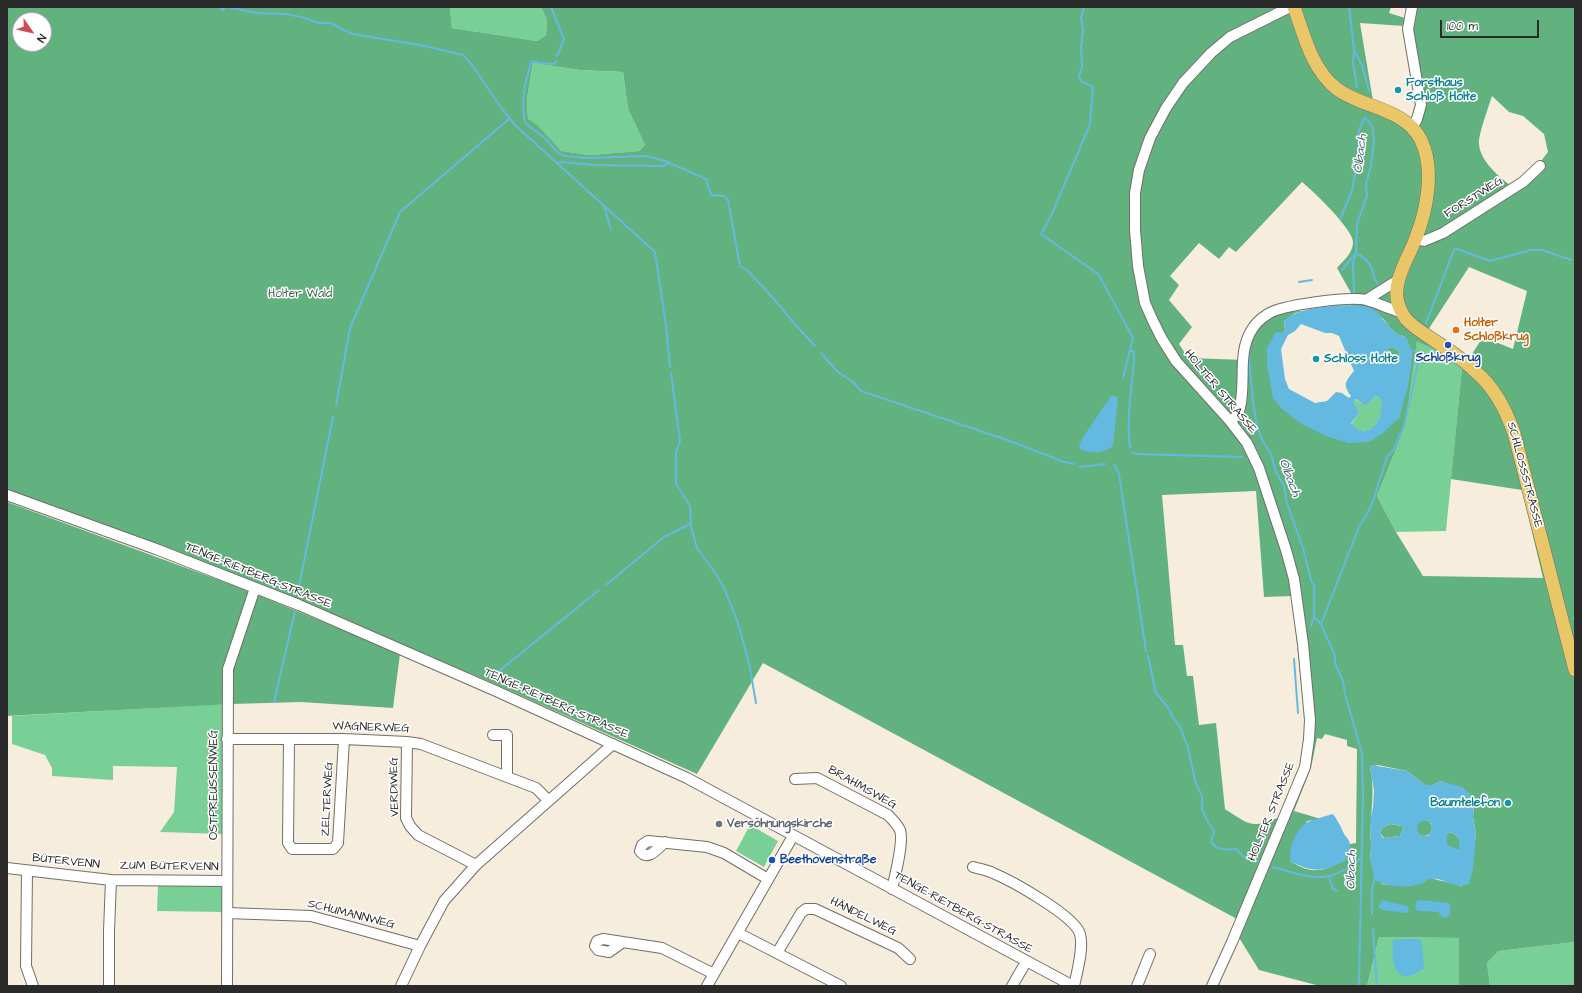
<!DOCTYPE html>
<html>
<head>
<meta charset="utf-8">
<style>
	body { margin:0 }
	#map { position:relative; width:1582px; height:993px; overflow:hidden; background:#f7eddd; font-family:"Architects Daughter",sans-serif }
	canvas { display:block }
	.frame { position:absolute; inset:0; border:8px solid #2b2b2b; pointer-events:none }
	.north { position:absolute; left:12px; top:12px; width:40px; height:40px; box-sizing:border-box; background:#fff; border:1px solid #aaa; border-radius:50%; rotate:124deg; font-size:11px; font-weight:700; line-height:16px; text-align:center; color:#2b2b2b }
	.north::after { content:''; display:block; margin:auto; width:14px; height:18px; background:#d1495b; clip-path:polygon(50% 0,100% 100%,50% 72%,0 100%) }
	.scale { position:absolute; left:1440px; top:20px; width:99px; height:18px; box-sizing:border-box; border:2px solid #2b2b2b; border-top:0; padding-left:5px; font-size:12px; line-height:14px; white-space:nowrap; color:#2b2b2b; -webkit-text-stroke:3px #fff; paint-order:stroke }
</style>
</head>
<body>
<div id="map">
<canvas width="1582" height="993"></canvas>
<div class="frame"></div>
<div class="north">N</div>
<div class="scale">100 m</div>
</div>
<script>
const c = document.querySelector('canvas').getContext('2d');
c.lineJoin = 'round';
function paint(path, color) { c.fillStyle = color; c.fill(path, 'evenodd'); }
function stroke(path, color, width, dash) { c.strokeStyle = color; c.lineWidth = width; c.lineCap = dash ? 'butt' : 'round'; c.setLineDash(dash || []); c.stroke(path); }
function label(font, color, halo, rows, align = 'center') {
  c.font = font + ' "Architects Daughter",sans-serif'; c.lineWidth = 3; c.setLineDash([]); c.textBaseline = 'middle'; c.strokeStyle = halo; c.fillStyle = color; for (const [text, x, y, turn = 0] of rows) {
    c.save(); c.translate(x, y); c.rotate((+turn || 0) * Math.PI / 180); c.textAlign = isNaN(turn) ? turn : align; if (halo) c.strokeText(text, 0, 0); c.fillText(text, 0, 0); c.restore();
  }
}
paint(new Path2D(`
	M450,7H541L547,20L546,35L537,41L452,28Z
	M533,63L580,70L623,72L628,109L645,145L639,151L590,155L561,151L528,119L527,99Z
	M1417,340L1438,351L1462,368L1446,531L1396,532L1377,496L1405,427Z
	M1376,396L1381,399L1383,408L1378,421L1374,427L1368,431H1361L1356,429L1351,425L1359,413L1358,409L1352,402L1354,399L1361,403H1369Z
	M224,704V834L160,832L174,812L177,767L113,766V780L52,776V768L45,755L12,744V716Z
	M750,825L778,841L764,867L736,851Z
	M217,884L222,887L223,889L222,912L157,911L158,885Z
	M1379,937L1460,938L1459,986H1367Z
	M1575,942V986H1490L1487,963L1499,951Z`), '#78d096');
paint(new Path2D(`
	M7,7H450L452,28L537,41L546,35L547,20L541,7H1391L1389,13L1405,18L1408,7H1575V942L1499,951L1487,963L1490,986H1459V938L1379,937L1367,986H1320L1259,970L1233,928L1237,919L763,663L697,774L479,677L295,601L7,491ZM20,20H44V44H20ZM1360,23L1404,26L1417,104L1412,121L1373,101ZM533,63L580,70L623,72L628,109L645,145L639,151L590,155L561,151L538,126L528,119L527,99ZM1492,96L1509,112L1523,116L1544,134L1548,152L1538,165L1513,187C1500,178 1480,161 1479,144C1478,135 1489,106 1492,96ZM1302,182C1313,191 1353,229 1353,242C1353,253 1344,260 1337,268L1351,293V306C1362,306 1373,309 1381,317C1384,319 1385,322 1388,324C1389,329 1398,336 1404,336L1412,354L1399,418L1349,443L1273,398L1283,333L1285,330L1284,321L1295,313L1304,311C1283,311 1262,316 1251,336C1248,342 1248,353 1246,360L1188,358L1179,344L1192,327L1169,300L1179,285L1170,276L1199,243L1219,259L1229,247L1236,252ZM1469,267L1527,291L1513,349L1483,337L1470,357L1428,330ZM1417,341L1438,351L1462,368L1451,479L1522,490L1543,578L1423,576L1396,532L1377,496L1405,427ZM1256,491L1264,597L1292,596L1305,721V740L1301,766L1282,816C1252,829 1251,826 1225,809L1216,723L1199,725L1193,676H1187L1183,645H1175L1162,495ZM1325,734L1347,740V746L1357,749L1356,843L1350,844C1348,861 1328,872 1311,870C1304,869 1297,865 1290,861L1307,821L1321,819L1294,811L1311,768L1317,738L1322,739ZM1378,765L1407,771L1425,785H1432L1441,781L1474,805L1473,817L1476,835L1474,849L1462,886L1430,878C1414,889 1400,886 1382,884C1378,877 1373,869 1371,862C1369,856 1372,849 1371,843C1369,817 1376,794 1370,767Z
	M1392,347L1398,350L1400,353L1397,361L1393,362L1389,360L1387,354L1388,348Z
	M7,502L249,591L400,654L393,708L301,702L232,704L7,716Z
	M1416 828a8 8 0 1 1 16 0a8 8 0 1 1-16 0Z
	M1390,824L1402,826L1403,830L1400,836L1384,838L1380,833L1382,828Z
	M1451,832L1459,838V850L1447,846V834Z`), '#62b27f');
paint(new Path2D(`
	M1337,305C1350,306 1367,303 1377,312C1381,316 1383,321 1388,324C1390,332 1401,335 1407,338L1412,354L1411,368L1407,390L1399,418L1383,433L1369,442L1349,443L1329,437L1303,425L1281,408L1273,398L1267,365V348L1276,332L1283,333L1285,330L1284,321C1297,308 1320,308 1337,305ZM1301,324L1325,333H1332L1339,336L1354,371C1346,381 1342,384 1351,396L1349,398L1342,393L1336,392L1327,401L1315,403L1289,389L1285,379L1281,349L1288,335L1295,331ZM1392,347L1398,350L1400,353L1397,361L1393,362L1389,360L1387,354L1388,348ZM1376,396L1381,399C1385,418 1369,444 1351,424L1359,413L1358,409L1353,402L1355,399L1365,405L1369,403Z
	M1112,395L1118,398L1113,446C1103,454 1093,453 1081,450L1079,446L1083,437Z
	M1372,765L1407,771L1425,785H1432L1440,781L1462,787L1470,794L1474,805L1473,817L1476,835L1473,869L1469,884C1451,890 1445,877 1431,879C1427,879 1424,883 1420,884C1407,888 1386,887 1375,880L1370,861L1371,844L1370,822L1373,807L1374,790L1370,767ZM1426,820L1431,823L1432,830L1428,836H1422L1418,833L1417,827L1419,822ZM1390,824L1402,826L1403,830L1400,836L1383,838L1380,833L1382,828ZM1451,832L1459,838V850L1447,845V834Z
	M1333,814C1338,821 1341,827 1344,834C1345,836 1347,837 1348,839C1353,846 1348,854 1345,861C1323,872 1312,873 1290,861C1289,848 1295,831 1306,823C1308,821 1329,815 1333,814Z
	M1382,900L1407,906L1409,909L1407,913L1383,910L1378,907Z
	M1418,900L1449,903L1450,905V914L1446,918L1443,917L1438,912L1418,911L1415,909L1416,903Z
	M1405,939H1420L1422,944L1424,968C1395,990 1391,963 1393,940Z`), '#64b9e1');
stroke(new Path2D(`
	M220,7L223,10L225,7
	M227,7L257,13L287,14L305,18L318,23H330L352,34L420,45L463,55L472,65L502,109L515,125L655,252L666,326L670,367
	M551,7L564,39L557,56
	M1084,7L1081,18L1083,30L1081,47L1082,67L1079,77L1081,81L1093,87L1090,124L1052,214L1041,234L1098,274L1100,277L1133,338L1123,378
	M1349,7L1354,50L1362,65L1369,91
	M1354,50L1353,62L1357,87
	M556,61L555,64L541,63L532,61L531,63L525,84L523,103L524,118L526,124L546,139L558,153L565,156L586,158L646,156L665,161L706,179L711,195L724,196L728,200L740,266L748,271L774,299L799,329L815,346
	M558,163L561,162L594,165L663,166L670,163
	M604,206L611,230
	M1340,219L1352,191L1358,158L1359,130L1365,117L1372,126L1374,141L1371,166L1366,184L1367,196L1357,224L1356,253C1362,256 1370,262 1372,269C1374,275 1373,279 1378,284
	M1342,270L1355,254
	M1299,282L1312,280
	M1354,292L1353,264L1356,253
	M1426,323L1454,250L1457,249L1490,261L1531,250H1543L1571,260
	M1250,348L1249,358L1253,402L1257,425L1261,438L1271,454L1276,472L1284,486L1287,503L1303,548L1311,580L1314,585V617L1321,624
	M821,353L838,372L853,382L861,391L1010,441L1064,462L1074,464
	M671,373L680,441L676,452V484L690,506L691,527L697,548L716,574L725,590L738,623L749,663L756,703
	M336,406L350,328L400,212L509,119
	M1130,448C1126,418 1132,388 1134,359V352L1130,350
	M1132,452L1136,454L1242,457
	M1114,465L1119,474L1146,651
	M1253,466L1259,484
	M1080,467L1105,464
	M606,585L664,537L690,524
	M298,591L333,417
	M1573,618H1575
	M1311,626L1314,617
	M1148,656L1156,693L1169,709L1172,716L1180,727L1188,748L1195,781L1202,796V809L1209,824L1213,829L1214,833L1211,841C1216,851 1227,850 1236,849L1245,858L1261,862
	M1294,659L1298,713
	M490,676L491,671H499L599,590
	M274,702L295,611
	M1272,867C1311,877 1327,887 1361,858
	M1329,876L1333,889L1337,891
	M1372,914V888L1375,878
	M1373,929L1377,986
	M1359,986L1363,795L1362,754L1345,694L1343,681L1335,663V656L1321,624L1359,527L1367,514L1373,501L1387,457L1394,449L1404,426L1418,363L1419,354L1410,349`), '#64b9e1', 2);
const minor = new Path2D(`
	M1412,7L1408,29L1421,105L1417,119L1412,128
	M1416,239L1424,241L1443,233L1523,182L1540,166
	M1366,300L1398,280
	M1230,421C1233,419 1236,417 1237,415C1244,405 1242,373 1243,361C1244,342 1251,324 1268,314C1281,305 1350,296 1366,300C1378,303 1389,309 1401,312
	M7,495L156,549L299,605L496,691L687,778L1073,986
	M493,735H507V777
	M227,739H344L407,742L421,744L536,788L548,800
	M289,739L288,843L292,849H333L338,843L344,739
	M407,742L406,818L410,826L418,835L476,865
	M795,779L817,778L888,815C893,820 897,824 900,830C904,842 895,876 892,889
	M665,842C658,848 648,862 640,851L642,845L648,841L707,847L724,853L768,879
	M973,867C980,869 987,870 993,873C1012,881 1075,916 1080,934C1084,948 1077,972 1074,986
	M7,868L111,880L227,881
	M27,871L26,966L33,986
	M227,913L311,916L420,946
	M738,933L841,986
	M623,942L609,952L598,950L595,946L597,941L603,939L662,948L714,974
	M777,953L801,913L806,909H815L898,948L910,959
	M109,986V931L111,880
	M227,986L228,669L255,588
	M401,986L420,946L444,901L476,865L613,744
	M707,986L793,836
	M1012,986L1026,962
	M1137,986L1150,954
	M1212,986L1232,942L1305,767L1309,739L1310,720L1303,644L1294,579L1286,550L1259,468L1247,443L1230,421L1176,361L1162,339L1153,321L1145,303L1138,266L1135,230V193L1139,170L1150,138L1166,108L1183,83L1211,53L1230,37L1290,7`);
const major = new Path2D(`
	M1294,7C1304,35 1312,70 1337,89C1362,108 1405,108 1421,140C1435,169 1427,211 1415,240C1408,259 1392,282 1398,303C1400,309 1402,314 1406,319C1414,328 1425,334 1435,341C1449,350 1464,360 1476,372C1495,388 1506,410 1514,433L1575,670`);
stroke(minor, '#726f69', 12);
stroke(major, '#726f69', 14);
stroke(minor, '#fff', 10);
stroke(major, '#e9c769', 13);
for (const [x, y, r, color] of [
	[1398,90,4,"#0f9aa8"],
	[1456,330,4,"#e8710a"],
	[1448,345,4,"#1a4fb4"],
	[1316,359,4,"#0f9aa8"],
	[1508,803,4,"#0f9aa8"],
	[719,824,4,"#6b7280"],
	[772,860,4,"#1a4fb4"]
]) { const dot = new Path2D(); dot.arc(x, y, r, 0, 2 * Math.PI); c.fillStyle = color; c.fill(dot); stroke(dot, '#fff', 1.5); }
label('bold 12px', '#0d838f', '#fff', [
	["Forsthaus",1406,83],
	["Schloß Holte",1406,97],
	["Schloss Holte",1324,359],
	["Baumtelefon",1500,803,"right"]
], 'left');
label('12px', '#2b2b2b', '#fff', [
	["FORSTWEG",1474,198,-32],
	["HOLTER STRASSE",1220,392,50],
	["SCHLOSSSTRASSE",1524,475,75],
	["TENGE-RIETBERG-STRASSE",258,576,22],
	["TENGE-RIETBERG-STRASSE",556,704,24],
	["WAGNERWEG",371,728,2],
	["OSTPREUSSENWEG",214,785,-90],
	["VERDIWEG",395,787,-91],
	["BRAHMSWEG",862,788,29],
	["ZELTERWEG",328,799,-87],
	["HOLTER STRASSE",1272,812,-68],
	["BÜTERVENN",66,862,6],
	["ZUM BÜTERVENN",169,867,1],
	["TENGE-RIETBERG-STRASSE",963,913,29],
	["SCHUMANNWEG",351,915,14],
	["HÄNDELWEG",863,917,26]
]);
label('12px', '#425d4b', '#fff', [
	["Holter Wald",300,294]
]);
label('bold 12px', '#c56008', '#fff', [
	["Holter",1464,323],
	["Schloßkrug",1464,337]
], 'left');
label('bold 12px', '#164399', '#fff', [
	["Schloßkrug",1448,358],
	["Beethovenstraße",780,860,"left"]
]);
label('bold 12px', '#5b616d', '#fff', [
	["Versöhnungskirche",727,824]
], 'left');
label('italic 13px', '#3f5d6b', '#fff', [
	["Ölbach",1361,154,-83],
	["Ölbach",1289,478,69],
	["Ölbach",1352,870,-89]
]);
</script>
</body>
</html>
